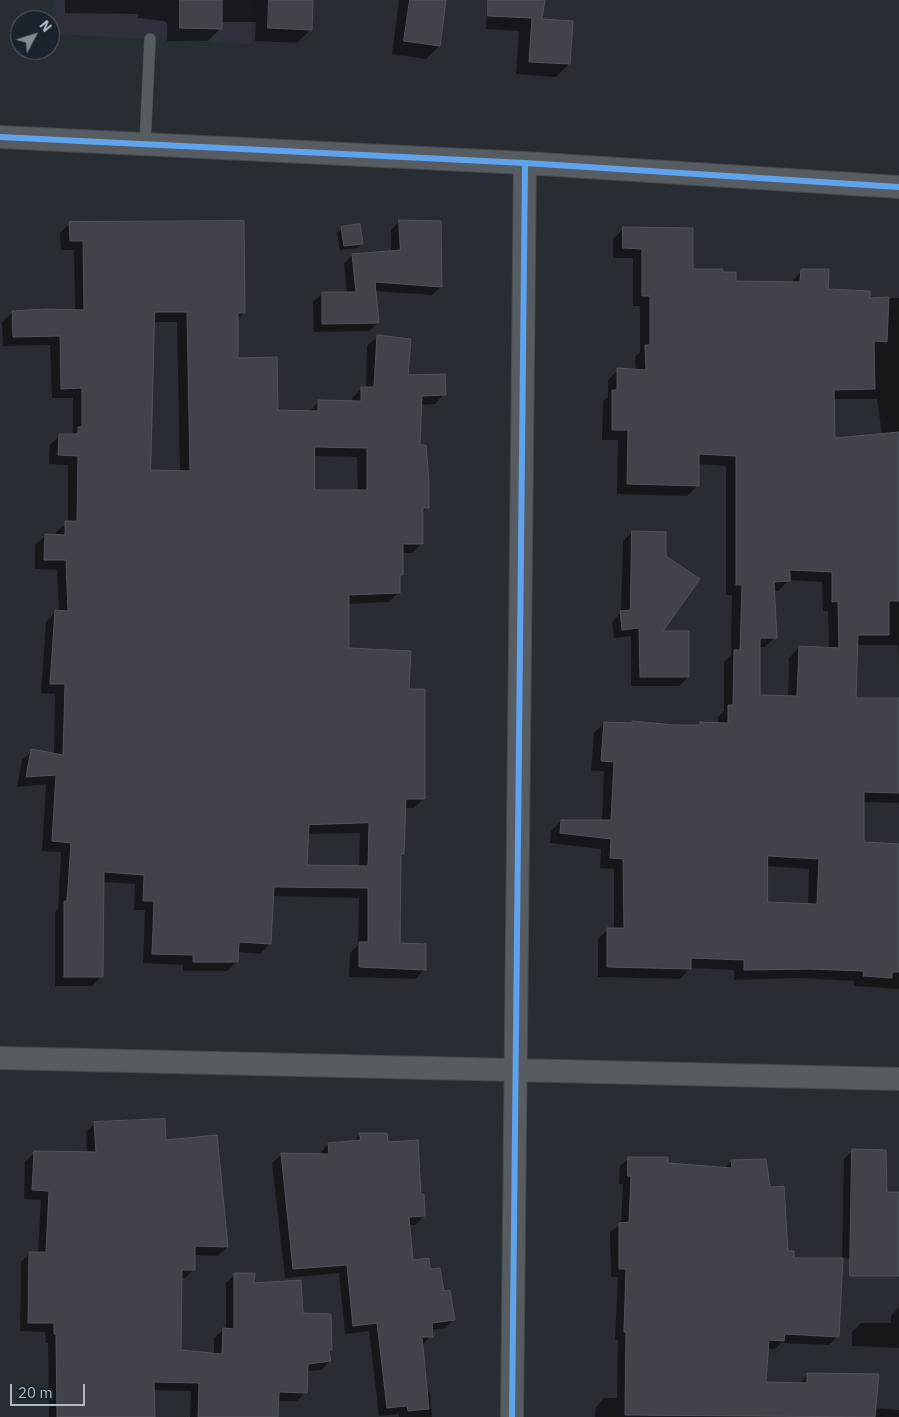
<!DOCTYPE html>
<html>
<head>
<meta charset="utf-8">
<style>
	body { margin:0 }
	#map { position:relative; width:899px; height:1417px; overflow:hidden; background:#282d33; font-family:"IBM Plex Sans",sans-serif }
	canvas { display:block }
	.north { position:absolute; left:10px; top:10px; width:50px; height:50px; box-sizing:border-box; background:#1b242d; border:1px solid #57606a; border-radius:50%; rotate:50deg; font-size:14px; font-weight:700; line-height:20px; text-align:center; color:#b1bac5 }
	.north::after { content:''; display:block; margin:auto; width:18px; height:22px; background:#818992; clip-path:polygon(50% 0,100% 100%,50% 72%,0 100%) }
	.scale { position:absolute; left:10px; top:1384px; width:75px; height:22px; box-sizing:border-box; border:2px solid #b1bac5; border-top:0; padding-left:6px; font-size:15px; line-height:18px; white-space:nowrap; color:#b1bac5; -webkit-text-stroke:4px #1b242d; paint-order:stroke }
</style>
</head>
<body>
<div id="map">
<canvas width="899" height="1417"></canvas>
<div class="north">N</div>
<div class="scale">20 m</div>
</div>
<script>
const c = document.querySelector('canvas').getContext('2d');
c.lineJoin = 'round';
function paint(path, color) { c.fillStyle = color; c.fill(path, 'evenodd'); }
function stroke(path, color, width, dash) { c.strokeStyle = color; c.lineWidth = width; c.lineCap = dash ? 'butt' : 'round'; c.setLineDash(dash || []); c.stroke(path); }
paint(new Path2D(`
	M53,0H253L251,44L52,34Z`), '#30303c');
paint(new Path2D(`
	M65,0H311L310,30L297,43L255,41L256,22H221V28L208,41H167V23L163,21L138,18V14L65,13Z
	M399,0H445L439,46L426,59L392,54Z
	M487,0H542L541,20L569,64L556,77L516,74L519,31L486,29Z
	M399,222L441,287L432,295L375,291L378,323L369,331L314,332L313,302L322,294L347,293L344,264L352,255L391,252V230Z
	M70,223L244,313L237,320V359L277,411L309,412L319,401L352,402V398L362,388H366L367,346L377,337L406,377L444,394L435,404L420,405L419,446L428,507L422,513V543L412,553H402L399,592L389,602L348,604V649L408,690L424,798L414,808H404L403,854L400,857L399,945L425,969L415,979L349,977L350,953L358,945L359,898L272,896L270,944L260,954L237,952V962L227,971H183V965L143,963L145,910H134L135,884L103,882L102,976L92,986H55V912L58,909L61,852L42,851L46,784L17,787L22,760L32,751L54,754L55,694L41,693L46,622L55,612H59L57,570L35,569V545L45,536H56V532L68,522V465L49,464L50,445L60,435L73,434V398H52L50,345L3,346L2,322L12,313L75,311L74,250H61L60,233ZM154,322H177L180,472L150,471ZM314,456L357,457L358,491H314ZM360,833L359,867L306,866L307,834Z
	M342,228L362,244L357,248L340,250L337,233Z
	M623,229L692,271L722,273L734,282L791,283L802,270L827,290L869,299L899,298V659L898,645H857L855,699L899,700V803L863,802L862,843L899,845V989L854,986V981L799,978L734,980V970L690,968L680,979L598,977V939L608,929H614V869L600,868L601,849L550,843L551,831L561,821H602L604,771H591L594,733L604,723L630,724L632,722L674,726L718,724V717L724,711V662L731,655L732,595H726V466L698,464L697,486L687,496L617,494L618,440H602L603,401L608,397V380L618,370L636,371L635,357L640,352V306H633V258H613V239ZM833,399H877L882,434L833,439ZM789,580L822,582L823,611H828L829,649L799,647L789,658L788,697L759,696V647H765L775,637L773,591H778ZM766,866L809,869L808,904L766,903Z
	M632,532L661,632L688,677L679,686H631V636L614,638L612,622L621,612L623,541Z
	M95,1123L165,1141L227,1247L218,1256L194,1255V1269L185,1278H181L180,1352L214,1355V1338L223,1330H226V1283L235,1274L302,1314L331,1349L328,1352L330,1361L321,1370L307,1371L306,1392L297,1401H278L277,1417H190L191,1391L153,1390V1417H49L48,1343H46L45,1332L20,1331L21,1262L30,1253H38L41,1200L24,1199L25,1162L34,1153H87L86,1132Z
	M360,1135L387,1144L420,1196L424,1216L415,1225H408L412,1261L429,1271L443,1293L454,1319L445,1328L431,1330V1336L422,1345L426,1393L430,1392L432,1417H399V1414L379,1416L369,1331L345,1334L339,1273L285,1278L272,1163L281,1155H319L328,1144L353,1142Z
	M853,1150L886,1151L885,1194L899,1193V1259L842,1258L844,1159Z
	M629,1158L667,1165L724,1169L732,1161L769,1188L787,1252L838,1336L829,1345L781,1343L775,1349H767L764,1383L799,1384L808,1374L874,1408L899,1410V1417H595L596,1407L604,1398H617L618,1340H615L618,1277H611L610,1232L621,1224L623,1184H619L620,1166Z
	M899,1307V1348L852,1346V1332L861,1323H891V1316Z`), '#0007');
const building = new Path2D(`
	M180,0H222V29L180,28Z
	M269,0H313L312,30L268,28Z
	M410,0H446L440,46L404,41Z
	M488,0H545L542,19L573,21L570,64L529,62L532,18L488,16Z
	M399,220L441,221L442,287L375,282L379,323L322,324V292H356L352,254L400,250Z
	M244,221L245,313H238V358L277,357L278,410L318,411V400L361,401V387H374L377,335L411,339L408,375L445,374L446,395L422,396L420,445H426L429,482V508H423V544H403V575H400V593L349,595V648L411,651L409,689H425V799H406L404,854H401L400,943L426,944V970L359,967V942H368V888L274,887L271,944L239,942L238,962H193V955L152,954L154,901H143L144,875L104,872L103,977H64V901H67L71,843L52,841L56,775L26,777L31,749L63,755L65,684H50L55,610L68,611L66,560H44L45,534L65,535V521H77L78,456L58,455L59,434H78V427H82V388L61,389L60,336L13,337L12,311L46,309L84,310L83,241H70L69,222ZM155,312H187L190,471L151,470ZM315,447L367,448V490H315ZM369,823L368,866L307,865L309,825Z
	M360,224L363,244L344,246L341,227Z
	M623,227L693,228V269H723V272H736V281L800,282L801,269H829L828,289L870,291V298L889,297L887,342L874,341L875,389L834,390L835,438L899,432V601H889V635H858L856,698H899V793L864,792V842L899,844V972H892V978L863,976L864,971L810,969L744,970V960L691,958V969L607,967V928H624L623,859L610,858L611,839L560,833L561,820H611L614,762L601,761L604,722L632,723V721L674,725H700V722L728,723V705H733L734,650H740L742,585H736V456L699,454V486L627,484L628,430H612V390H617V368L646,370L645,345H650V296H642V249L623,248ZM790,570L832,572V602L838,601L839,648L799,646L797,696L760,695V638H777L774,582L790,581ZM768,856L819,859L817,904L768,902Z
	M632,531L666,532V556L700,579L663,631H689V677H640L639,628L622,630L620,611L630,610Z
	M165,1119L166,1140L217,1135L228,1247L195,1246V1270H182L181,1350L222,1354L223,1328L234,1329V1273H255L254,1283L301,1280L303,1313L331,1314L332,1350H329L331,1361L308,1364L307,1393L279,1392L278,1417H198L199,1383L154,1382L155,1417H57L56,1334H54V1323H28L29,1252H46L49,1191L32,1190L34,1151L96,1152L94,1122Z
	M360,1133H387L388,1142L418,1140L421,1195L424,1194L425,1216L409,1217L413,1260L429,1258L430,1269L440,1268L444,1291L450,1290L455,1320L432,1323L433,1337H422L429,1409L408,1411L407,1406L387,1408L377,1323L353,1326L347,1265L293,1269L281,1153L329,1154L328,1143L360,1140Z
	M852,1149L886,1150L887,1192H899V1276H850Z
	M628,1157H668V1163L732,1168L731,1160L766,1159L770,1187L784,1186L788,1251H794V1258H843L839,1337L785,1334L784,1341L769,1340L766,1382L807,1383V1373L879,1374L875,1417L625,1415L626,1332H624L626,1269H619V1223L629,1222L631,1176H628Z`);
paint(building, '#40444a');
stroke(building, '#4f545b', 1);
const service = new Path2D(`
	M145,144L150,39`);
const minor = new Path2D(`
	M0,137L525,163L899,187
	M0,1058L899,1079
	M512,1417L525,163`);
stroke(service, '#46494e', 12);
stroke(minor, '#46494e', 24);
stroke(service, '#575c61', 11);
stroke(minor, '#575c61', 22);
stroke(new Path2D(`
	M0,137L525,163L899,187
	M512,1417L525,163`), '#60a3ed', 6);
</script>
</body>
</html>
